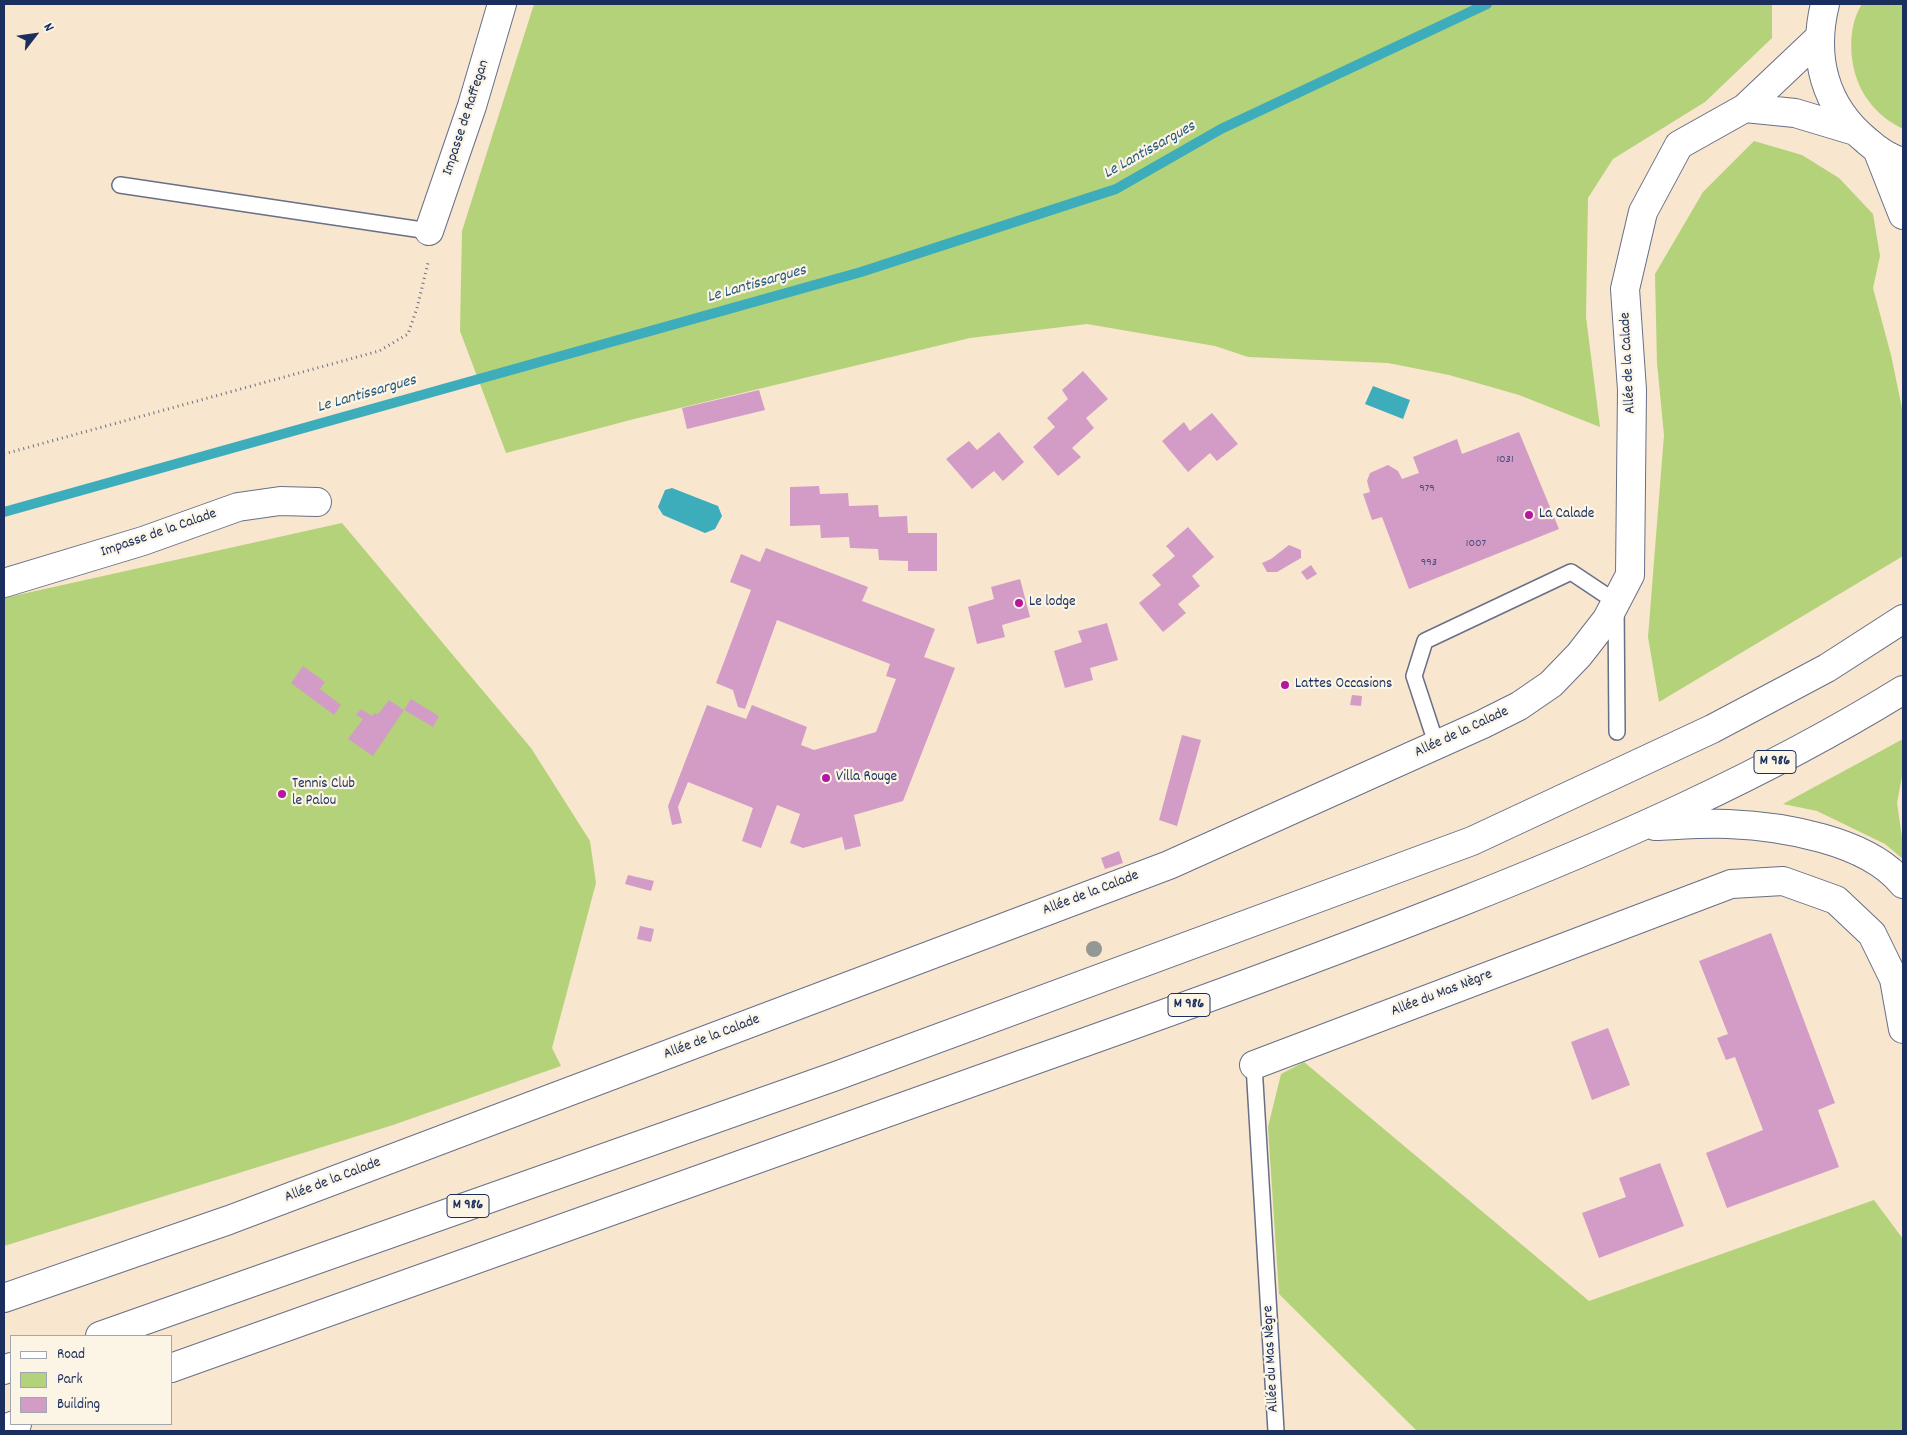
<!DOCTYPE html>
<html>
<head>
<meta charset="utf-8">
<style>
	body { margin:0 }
	#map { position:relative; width:1907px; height:1435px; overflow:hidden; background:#f8e6cf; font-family:Dekko,sans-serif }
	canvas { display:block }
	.frame { position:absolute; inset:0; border:5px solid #1b2f5e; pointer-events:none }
	.legend { position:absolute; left:10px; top:1335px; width:162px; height:90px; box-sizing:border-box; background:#fcf5e5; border:1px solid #a2a6af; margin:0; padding:6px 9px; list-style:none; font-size:15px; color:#1b2f5e }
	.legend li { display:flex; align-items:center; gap:10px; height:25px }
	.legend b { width:25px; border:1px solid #a2a6af }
	.north { position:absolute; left:10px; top:10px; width:50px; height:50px; -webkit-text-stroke:4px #fcf5e5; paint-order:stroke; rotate:60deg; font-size:14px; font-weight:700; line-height:20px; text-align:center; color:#1b2f5e }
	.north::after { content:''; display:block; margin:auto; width:18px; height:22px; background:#1b2f5e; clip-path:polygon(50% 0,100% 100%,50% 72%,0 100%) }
</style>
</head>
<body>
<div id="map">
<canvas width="1907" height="1435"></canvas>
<div class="frame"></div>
<ul class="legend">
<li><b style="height:6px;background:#fff"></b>Road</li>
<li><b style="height:14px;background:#b4d279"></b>Park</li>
<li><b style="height:14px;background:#d39cc7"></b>Building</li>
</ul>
<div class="north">N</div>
</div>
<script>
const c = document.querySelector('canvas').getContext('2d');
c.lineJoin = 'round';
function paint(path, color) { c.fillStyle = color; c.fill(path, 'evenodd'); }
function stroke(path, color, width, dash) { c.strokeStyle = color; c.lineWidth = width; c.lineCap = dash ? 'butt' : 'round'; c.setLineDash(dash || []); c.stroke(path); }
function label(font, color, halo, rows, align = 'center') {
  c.font = font + ' Dekko,sans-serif'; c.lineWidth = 4.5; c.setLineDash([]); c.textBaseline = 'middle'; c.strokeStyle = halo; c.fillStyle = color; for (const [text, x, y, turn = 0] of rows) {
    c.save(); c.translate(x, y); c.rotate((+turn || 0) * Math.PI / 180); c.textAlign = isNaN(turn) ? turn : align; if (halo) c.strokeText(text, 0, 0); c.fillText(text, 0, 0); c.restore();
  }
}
paint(new Path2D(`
	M534,4H1772V38L1705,102L1613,159L1588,198L1586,317L1600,427L1519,395L1449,375L1388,363L1248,357L1215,346L1087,324L970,338L634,419L506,453L460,331L462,231Z
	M1862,4H1903V129C1889,122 1877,113 1868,100C1849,75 1845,30 1862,4Z
	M1754,141L1802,155L1839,178L1873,214L1880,256L1873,288L1891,355L1903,413V556L1659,702L1648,637L1664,435L1657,363L1655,274L1703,192Z
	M342,523L531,748L590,841L596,883L552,1048L561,1066L393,1125L4,1246V598Z
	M1903,739V771L1897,803L1903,844V859L1885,844L1817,811L1783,804Z
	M1304,1062L1589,1301L1874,1200L1903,1239V1431H1417L1279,1294L1268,1127L1281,1074Z`), '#b4d279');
paint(new Path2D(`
	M1373,386L1410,400L1403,419L1365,404Z
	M672,488L718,506L722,516L715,529L705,533L663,515L658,507L665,490Z`), '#3dacbb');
stroke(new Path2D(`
	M4,512L861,272L1116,189L1221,129L1487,4`), '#3dacbb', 10);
paint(new Path2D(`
	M1083,371L1108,399L1086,418L1094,428L1072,448L1081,457L1058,476L1033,447L1055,427L1047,418L1068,399L1062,390Z
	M759,390L765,410L687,429L682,408Z
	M1212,413L1238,444L1217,461L1210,453L1188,472L1162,441L1184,422L1190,431Z
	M999,432L1024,462L1003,481L994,471L972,489L946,459L969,441L977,450Z
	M1519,432L1559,529L1409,589L1382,517L1372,520L1363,494L1370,492L1367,481L1370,473L1388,465L1398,471L1402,479L1419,473L1413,457L1457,439L1462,454Z
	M819,486L820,494L848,493L849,506L878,505L879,517L907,516L908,533H937V571H908V561L879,560L878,549L850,548L849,537L821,538L820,525L790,526V487Z
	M1188,527L1214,557L1192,576L1200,586L1178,604L1186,613L1163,632L1139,603L1161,585L1152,575L1175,556L1166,546Z
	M1289,545L1301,550V558L1277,572H1267L1262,563L1271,559Z
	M766,548L868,587L862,601L935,629L924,657L955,668L903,801L854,815L861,846L845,850L842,837L803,848L790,843L800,814L777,805L761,848L742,841L753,808L688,782L678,807L682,823L672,825L668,806L707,705L746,719L752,705L807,727L801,745L814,750L876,732L896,679L886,676L890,664L777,620L745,709L738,707L733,690L716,683L751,590L730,582L741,554L760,562Z
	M1311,565L1317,574L1307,580L1301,572Z
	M1020,579L1030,617L1002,625L1005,637L977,644L968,607L994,599L991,587Z
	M1107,623L1118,660L1090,668L1093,680L1065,688L1054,651L1082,642L1078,631Z
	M303,666L325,682L320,689L341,705L334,715L291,683Z
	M1352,695L1362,696L1361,706L1350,705Z
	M411,699L439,716L433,727L404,710Z
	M389,700L404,710L373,756L348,739L363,719L356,715L361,709L372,716L375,713L378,714Z
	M1182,735L1201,740L1177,826L1159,820Z
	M1119,851L1123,863L1105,869L1101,858Z
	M628,875L654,881L651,891L625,884Z
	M640,926L654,929L651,942L637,939Z
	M1771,933L1835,1103L1818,1110L1839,1167L1727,1208L1706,1153L1763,1130L1735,1057L1726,1060L1717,1038L1728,1034L1699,961Z
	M1608,1028L1630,1085L1592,1100L1571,1042Z
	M1660,1163L1684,1226L1599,1258L1582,1213L1626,1197L1619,1178Z`), '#d39cc7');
const lane = new Path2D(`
	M120,185L429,231
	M1437,746L1414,676L1425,641L1571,572L1616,602L1617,732
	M1254,1065L1276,1431`);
const street = new Path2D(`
	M429,231L472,106L502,4
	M4,583L143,541L238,507L280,501L317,502
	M1254,1065L1731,884L1783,881L1836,900L1872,934L1894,979L1903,1029`);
const secondary = new Path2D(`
	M1825,4C1812,57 1824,106 1867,141C1877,150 1890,159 1903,162
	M1745,108L1795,113L1855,131
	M1877,149L1903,215
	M4,1298L229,1220L1169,865L1483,724L1519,706L1551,684L1579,655L1607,619L1630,575L1632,390L1625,289L1643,212L1679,145L1745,108L1819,38`);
const primary = new Path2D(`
	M1655,826C1679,825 1704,823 1728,824C1781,826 1868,840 1903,884
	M100,1336L836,1076L1472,841L1712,729L1827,668L1903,619
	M171,1368C456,1265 741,1163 1026,1063C1171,1012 1314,960 1456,904C1610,843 1762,777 1903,690
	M4,1370L11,1367
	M4,1429L17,1424`);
stroke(lane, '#686f86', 18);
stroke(street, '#686f86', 30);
stroke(secondary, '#686f86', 30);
stroke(primary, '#686f86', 30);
stroke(new Path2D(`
	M4,454L379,351L408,334L417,308L428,263`), '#686f86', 3, [1, 4]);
stroke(lane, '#fff', 15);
stroke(street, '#fff', 28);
stroke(secondary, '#fff', 28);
stroke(primary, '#fff', 28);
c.fillStyle = '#939895';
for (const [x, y] of [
	[1094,949]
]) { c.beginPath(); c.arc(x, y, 8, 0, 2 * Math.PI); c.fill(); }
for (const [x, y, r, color] of [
	[1529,515,5,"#b5179e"],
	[1019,603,5,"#b5179e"],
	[1285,685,5,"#b5179e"],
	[826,778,5,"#b5179e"],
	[282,794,5,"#b5179e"]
]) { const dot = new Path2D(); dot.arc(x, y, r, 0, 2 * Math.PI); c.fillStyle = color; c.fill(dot); stroke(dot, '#fcf5e5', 2); }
label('12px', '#494a78', null, [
	["1031",1505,460],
	["979",1427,489],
	["1007",1476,544],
	["993",1429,563]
]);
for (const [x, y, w] of [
	[1775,762,42],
	[1189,1005,42],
	[468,1206,42]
]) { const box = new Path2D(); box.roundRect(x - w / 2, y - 11.5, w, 23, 4); c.fillStyle = '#fcf5e5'; c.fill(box); stroke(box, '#1b2f5e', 1); }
label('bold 14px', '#1b2f5e', null, [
	["M 986",1775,762],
	["M 986",1189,1005],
	["M 986",468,1206]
]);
label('15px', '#1b2f5e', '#fcf5e5', [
	["Impasse de Raffegan",467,118,-72],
	["Allée de la Calade",1629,363,-93],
	["Impasse de la Calade",159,534,-19],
	["Allée de la Calade",1462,733,-25],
	["Allée de la Calade",1091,894,-21],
	["Allée du Mas Nègre",1442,994,-21],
	["Allée de la Calade",712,1038,-21],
	["Allée de la Calade",333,1181,-21],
	["Allée du Mas Nègre",1272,1359,-93]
]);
label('15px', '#1b2f5e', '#fcf5e5', [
	["La Calade",1539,515],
	["Le lodge",1029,603],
	["Lattes Occasions",1295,685],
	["Villa Rouge",836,778],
	["Tennis Club",292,785],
	["le Palou",292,802]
], 'left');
label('italic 16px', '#275b7f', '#fcf5e5', [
	["Le Lantissargues",1150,151,-29],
	["Le Lantissargues",757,285,-16],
	["Le Lantissargues",367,395,-16]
]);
</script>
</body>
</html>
